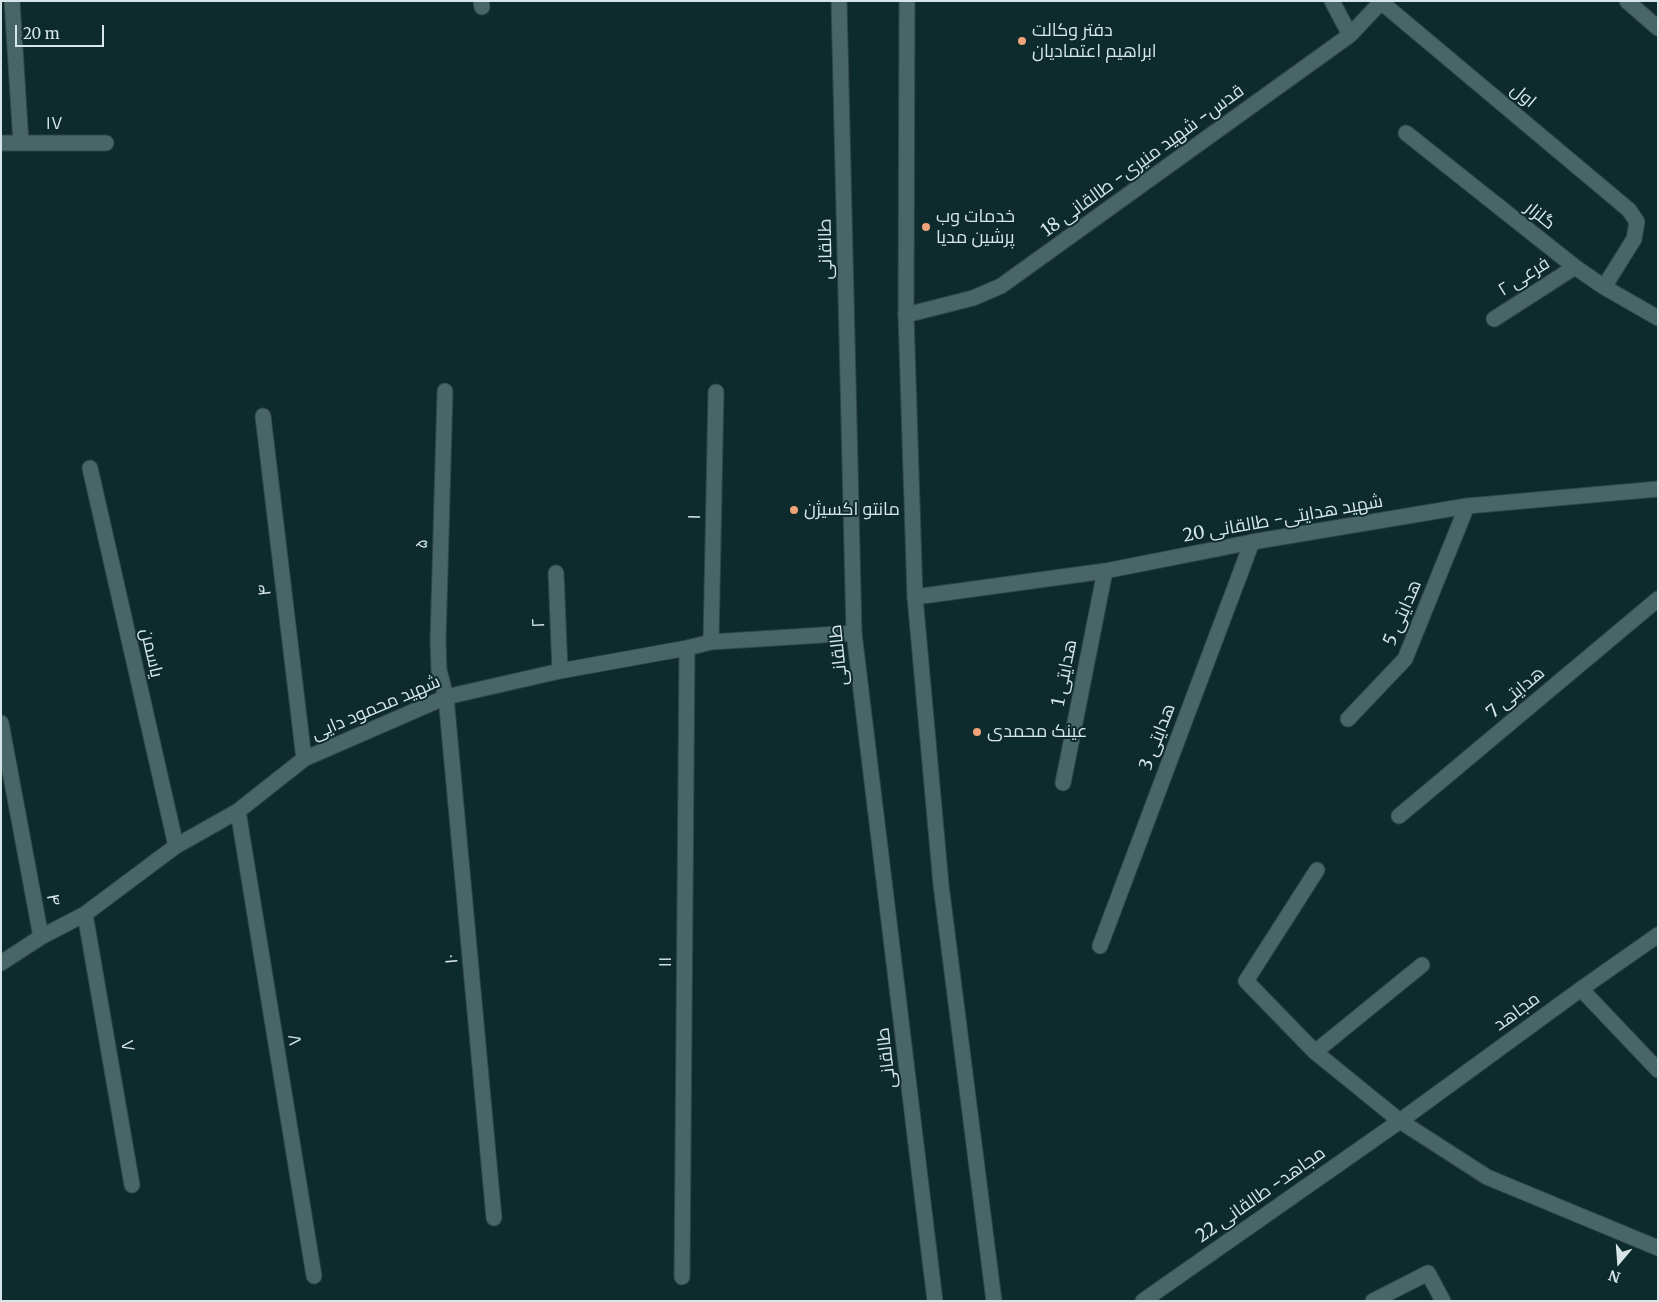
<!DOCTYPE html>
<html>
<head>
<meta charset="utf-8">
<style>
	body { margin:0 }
	#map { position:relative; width:1659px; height:1302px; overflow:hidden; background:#0d2a2d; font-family:Merriweather,serif }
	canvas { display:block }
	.frame { position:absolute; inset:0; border:2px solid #d6e6e7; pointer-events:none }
	.north { position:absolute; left:1594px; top:1237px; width:50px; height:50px; -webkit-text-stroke:4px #0d2a2d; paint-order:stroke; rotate:198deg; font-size:14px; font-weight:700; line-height:20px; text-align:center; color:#d6e6e7 }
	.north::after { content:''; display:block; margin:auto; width:18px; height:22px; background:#d6e6e7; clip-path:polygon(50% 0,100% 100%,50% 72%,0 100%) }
	.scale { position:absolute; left:15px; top:25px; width:89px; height:22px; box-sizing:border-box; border:2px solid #d6e6e7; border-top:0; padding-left:6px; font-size:15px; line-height:18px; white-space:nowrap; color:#d6e6e7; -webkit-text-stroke:4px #0d2a2d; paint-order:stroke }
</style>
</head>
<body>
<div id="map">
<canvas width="1659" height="1302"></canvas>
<div class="frame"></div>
<div class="north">N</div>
<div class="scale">20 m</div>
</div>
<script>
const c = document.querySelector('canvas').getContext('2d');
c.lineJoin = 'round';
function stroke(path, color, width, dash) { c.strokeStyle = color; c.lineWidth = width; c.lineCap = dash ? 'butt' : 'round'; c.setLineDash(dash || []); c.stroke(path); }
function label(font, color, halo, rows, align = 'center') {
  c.font = font + ' Merriweather,Cairo,serif'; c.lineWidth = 4; c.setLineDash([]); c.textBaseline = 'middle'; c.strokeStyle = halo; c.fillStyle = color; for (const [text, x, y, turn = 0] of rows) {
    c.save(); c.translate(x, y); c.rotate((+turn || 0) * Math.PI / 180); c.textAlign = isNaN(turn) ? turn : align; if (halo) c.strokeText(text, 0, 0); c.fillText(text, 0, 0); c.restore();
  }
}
const minor = new Path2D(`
	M12,1L21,143
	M481,1L482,7
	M1332,1L1350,35
	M1627,1L1658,28
	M1381,2L1629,210L1637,222L1634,239L1604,287
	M1406,133L1575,267L1604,287L1658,318
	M1,143H106
	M906,315L973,298L1001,286L1350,35L1382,1
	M1494,319L1575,267
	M445,391L438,641L439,670L446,697L494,1218
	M263,416L304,759
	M90,468L176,846
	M556,573L560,671
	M915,597L1105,571L1252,542L1467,506L1658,489
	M711,642L716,392
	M1348,719L1405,659L1467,506
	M1,723L41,937
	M1063,783L1105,571
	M238,811L314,1276
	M1399,816L1658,599
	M1317,870L1246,981L1315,1052L1400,1121L1487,1177L1658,1248
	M85,914L132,1185
	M1100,946L1252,542
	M1,963L41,937L85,914L176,846L238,811L304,759L446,697L560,671L687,648L711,642L854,633
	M1581,989L1658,1070
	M1315,1052L1422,965
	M682,1277L687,648
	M1143,1301L1400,1121L1581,989L1658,935
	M1373,1301L1428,1273L1443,1301`);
const secondary = new Path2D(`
	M839,1L854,633L935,1301
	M907,1L906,315L915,597L941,885L994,1301`);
stroke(minor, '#334547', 17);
stroke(secondary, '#334547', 17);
stroke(minor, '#486668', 15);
stroke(secondary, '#486668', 15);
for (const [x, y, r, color] of [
	[1022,41,5,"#efa378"],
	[926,227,5,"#efa378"],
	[794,510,5,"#efa378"],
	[977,732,5,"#efa378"]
]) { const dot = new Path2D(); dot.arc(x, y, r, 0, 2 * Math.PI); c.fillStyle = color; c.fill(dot); stroke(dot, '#0d2a2d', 2); }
label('18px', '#d6e6e7', '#0d2a2d', [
	["دفتر وکالت",1032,31],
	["ابراهیم اعتمادیان",1032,52],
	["خدمات وب",936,217],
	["پرشین مدیا",936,238],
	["مانتو اكسيژن",804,510],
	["عینک محمدی",987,732]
], 'left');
label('18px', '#d6e6e7', '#0d2a2d', [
	["اول",1523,96,40],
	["۱۷",54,124],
	["قدس- شهید منیری- طالقانی 18",1143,161,-36],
	["گلزار",1540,216,39],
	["طالقانی",826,249,-91],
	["فرعی ۲",1524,277,-32],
	["۱",695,517,-89],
	["شهید هدایتی- طالقانی 20",1283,519,-10],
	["۵",422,544,-88],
	["۴",265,590,-97],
	["هدایتی 5",1403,613,-67],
	["۲",539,623,-93],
	["یاسمن",151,653,77],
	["طالقانی",839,655,-96],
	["هدایتی 1",1065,673,-79],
	["هدایتی 7",1516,693,-40],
	["شهید محمود دایی",376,708,-23],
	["هدایتی 3",1158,737,-69],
	["۴",53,900,79],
	["۱۰",452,959,-95],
	["۱۱",666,962,-90],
	["مجاهد",1517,1012,-36],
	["۸",294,1040,81],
	["۷",127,1046,80],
	["طالقانی",887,1058,-97],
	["مجاهد- طالقانی 22",1261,1195,-35]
]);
</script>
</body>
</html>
